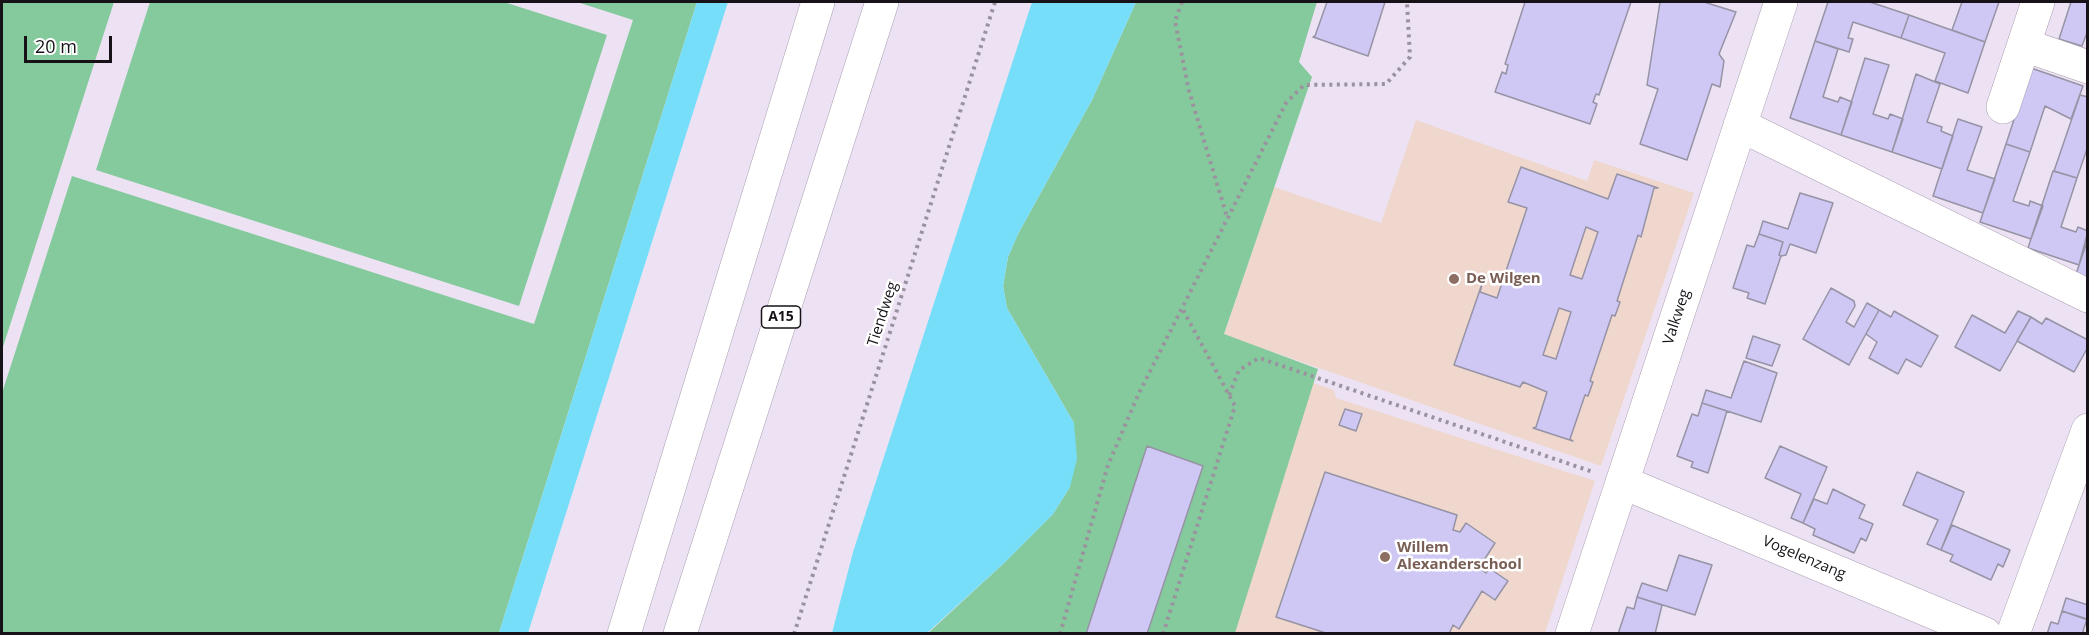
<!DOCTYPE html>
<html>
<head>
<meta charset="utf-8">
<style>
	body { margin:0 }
	#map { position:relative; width:2089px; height:635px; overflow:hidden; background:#ede2f4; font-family:"Open Sans",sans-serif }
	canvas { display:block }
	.frame { position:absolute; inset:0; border:3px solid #161218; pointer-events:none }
	.scale { position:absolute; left:24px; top:36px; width:88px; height:27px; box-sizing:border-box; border:3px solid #161218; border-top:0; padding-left:8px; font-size:18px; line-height:21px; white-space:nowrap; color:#161218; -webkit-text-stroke:4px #fff; paint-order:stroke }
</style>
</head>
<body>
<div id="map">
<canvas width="2089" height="635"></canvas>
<div class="frame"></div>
<div class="scale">20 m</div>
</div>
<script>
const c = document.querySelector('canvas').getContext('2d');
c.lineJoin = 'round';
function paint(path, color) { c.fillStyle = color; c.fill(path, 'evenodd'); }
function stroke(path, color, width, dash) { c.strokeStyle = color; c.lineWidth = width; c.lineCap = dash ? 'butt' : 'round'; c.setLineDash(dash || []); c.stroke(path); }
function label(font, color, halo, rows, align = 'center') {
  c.font = font + ' "Open Sans",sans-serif'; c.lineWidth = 5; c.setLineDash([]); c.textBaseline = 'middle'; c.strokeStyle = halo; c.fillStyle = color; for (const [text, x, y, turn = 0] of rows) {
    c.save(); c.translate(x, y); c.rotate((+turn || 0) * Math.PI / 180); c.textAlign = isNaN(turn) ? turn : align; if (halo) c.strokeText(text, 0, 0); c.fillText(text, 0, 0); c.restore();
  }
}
paint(new Path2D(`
	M1416,120L1587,181L1594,160L1694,193L1601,466L1224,335L1274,187L1381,223Z
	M1269,368L1334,390L1336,398L1595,481L1545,633L1172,634Z`), '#efd7cd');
paint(new Path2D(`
	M2,2H114L2,350Z
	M150,2H504L607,35L519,306L96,170Z
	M577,2H697L499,633L2,634V393L72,176L534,324L633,20Z
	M1136,2H1317L1299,62L1312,77L1224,334L1318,369L1235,633L927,634L1003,564L1053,514L1070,487L1074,423L1007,308L1003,286L1008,257L1018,234L1092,100Z`), '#85ca9c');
paint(new Path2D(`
	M697,2H728L528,633H499Z
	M1032,2H1136L1092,100L1018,234L1008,257L1003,286L1007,308L1074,423L1077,459L1070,487L1053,514L1003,564L927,633H832L853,552Z`), '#76def8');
const building = new Path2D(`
	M1327,2H1385L1368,56L1313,37L1315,36Z
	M1525,2H1631L1599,95L1596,94L1593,102L1597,104L1590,124L1495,92L1502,72L1506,74L1508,65L1505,64Z
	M1660,2H1704L1736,12L1719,54L1724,61L1720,87L1712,84L1687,160L1640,144L1658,89L1647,85Z
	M1828,2H1870L1909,15L1901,38L1853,22L1848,38L1853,39L1849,52L1815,41Z
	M1959,2H1999L1985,42L1952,30L1962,2Z
	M2071,2H2088V30L2082,46L2059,39Z
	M1909,15L1985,42L1968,93L1935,81L1945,53L1901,38Z
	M1815,41L1838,49L1823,97L1838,102L1840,97L1852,102L1841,135L1790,118Z
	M1865,58L1889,65L1873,114L1888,119L1890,114L1903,119L1892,152L1841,135Z
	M2031,68L2083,86L2071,119L2045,106L2030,152L2006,144Z
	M1916,74L1940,84L1927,122L1942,127L1941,131L1953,136L1942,169L1892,152Z
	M2080,95L2088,97V146L2077,178L2054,171Z
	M1958,119L1982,127L1967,170L1995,179L1983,213L1933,196Z
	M2006,144L2030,152L2013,201L2029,206L2030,201L2043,206L2031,239L1980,222Z
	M1521,167L1608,199L1617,174L1658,188H1654L1641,237L1638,235L1617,301L1620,302L1615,316L1612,315L1590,381L1593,382L1588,396L1585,395L1570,439L1573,441L1533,428L1536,427L1547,392L1523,382L1520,387L1454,365L1483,281L1480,292L1497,298L1527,208L1508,202ZM1586,227L1598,232L1582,279L1570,275ZM1559,308L1571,312L1556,359L1543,355Z
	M2053,171L2077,178L2061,227L2076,232L2078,227L2088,231L2079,265L2028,248Z
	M1800,193L1833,203L1816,253L1790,244L1786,255L1781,256L1779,255L1783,242L1759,234L1763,221L1788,229Z
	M1759,234L1783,242L1779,255L1781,256L1765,304L1747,298L1749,293L1733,288L1747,245L1754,247Z
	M2088,239V278L2076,274Z
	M1831,288L1854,301L1855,306L1846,322L1854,327L1867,303L1879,310L1849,365L1803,339Z
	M1879,310L1891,317L1894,311L1938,336L1921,367L1906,359L1898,374L1869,358L1877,342L1866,334Z
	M2018,311L2031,317L2000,371L1955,347L1972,315L2005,333Z
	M2031,317L2042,324L2046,318L2088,340V347L2074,372L2017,341Z
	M1753,336L1780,345L1772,366L1746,358Z
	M1744,361L1777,373L1761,422L1702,403L1706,390L1731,398Z
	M1702,403L1727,411L1708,473L1691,467L1693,462L1677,456L1692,414L1698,416Z
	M1345,409L1362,414L1356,431L1339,425Z
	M1147,446L1203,466L1147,634H1086Z
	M1780,446L1827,467L1803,523L1791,518L1801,494L1765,478Z
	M1325,472L1457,515L1453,530L1460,532L1466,523L1495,543L1479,568L1486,573L1489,568L1508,581L1495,600L1482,591L1459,629L1453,625L1449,634H1329L1276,617Z
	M1917,472L1964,492L1941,550L1927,544L1938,520L1903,505Z
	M1833,489L1865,505L1859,518L1873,524L1866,541L1861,538L1854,553L1813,535L1815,529L1803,523L1814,499L1827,504Z
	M1952,525L2010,550L2003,567L1998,564L1991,580L1950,561L1953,555L1941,550Z
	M1679,555L1712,565L1695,615L1637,597L1642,583L1667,591Z
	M1637,597L1662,605L1655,634H1618L1627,607L1634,609Z
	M2066,598L2088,605V620L2062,611Z
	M2062,611L2087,619L2083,631L2085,634H2047L2051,622L2058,624Z`);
paint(building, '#cfc8f4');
stroke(building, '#9693a5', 1.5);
const minor = new Path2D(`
	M2024,45L2088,67
	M2003,107L2038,2
	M1740,125L2088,296
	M1622,482L1985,634
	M1572,634L1781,2
	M2013,634L2088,430`);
const highway = new Path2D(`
	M624,634L818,2
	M680,634L882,2`);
stroke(minor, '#aa9fb0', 34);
stroke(highway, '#aa9fb0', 34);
stroke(new Path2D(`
	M1182,2L1175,21L1189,91L1227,217
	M1229,395L1239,370L1259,358L1593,472
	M794,634L995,2
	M1060,634L1108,465L1138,395L1286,103L1304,85L1386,84L1410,57L1407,2
	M1163,634L1235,406L1182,308`), '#9a929f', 4, [3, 4.5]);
stroke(minor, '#fff', 33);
stroke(highway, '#fff', 33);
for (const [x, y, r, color] of [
	[1454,279,6,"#8d6e63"],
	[1385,557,6,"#8d6e63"]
]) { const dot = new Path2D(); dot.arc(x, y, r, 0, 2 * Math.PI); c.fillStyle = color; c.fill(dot); stroke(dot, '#fff', 2); }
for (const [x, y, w] of [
	[781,317,39]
]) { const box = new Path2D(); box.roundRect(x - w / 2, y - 11, w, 22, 4.5); c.fillStyle = '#fff'; c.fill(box); stroke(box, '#161218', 1.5); }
label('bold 14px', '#161218', null, [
	["A15",781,317]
]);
label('bold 15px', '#785e54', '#fff', [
	["De Wilgen",1466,279],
	["Willem",1397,548],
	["Alexanderschool",1397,565]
], 'left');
label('15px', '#161218', '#fff', [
	["Tiendweg",883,314,-72],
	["Valkweg",1677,317,-72],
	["Vogelenzang",1804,558,23]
]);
</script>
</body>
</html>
